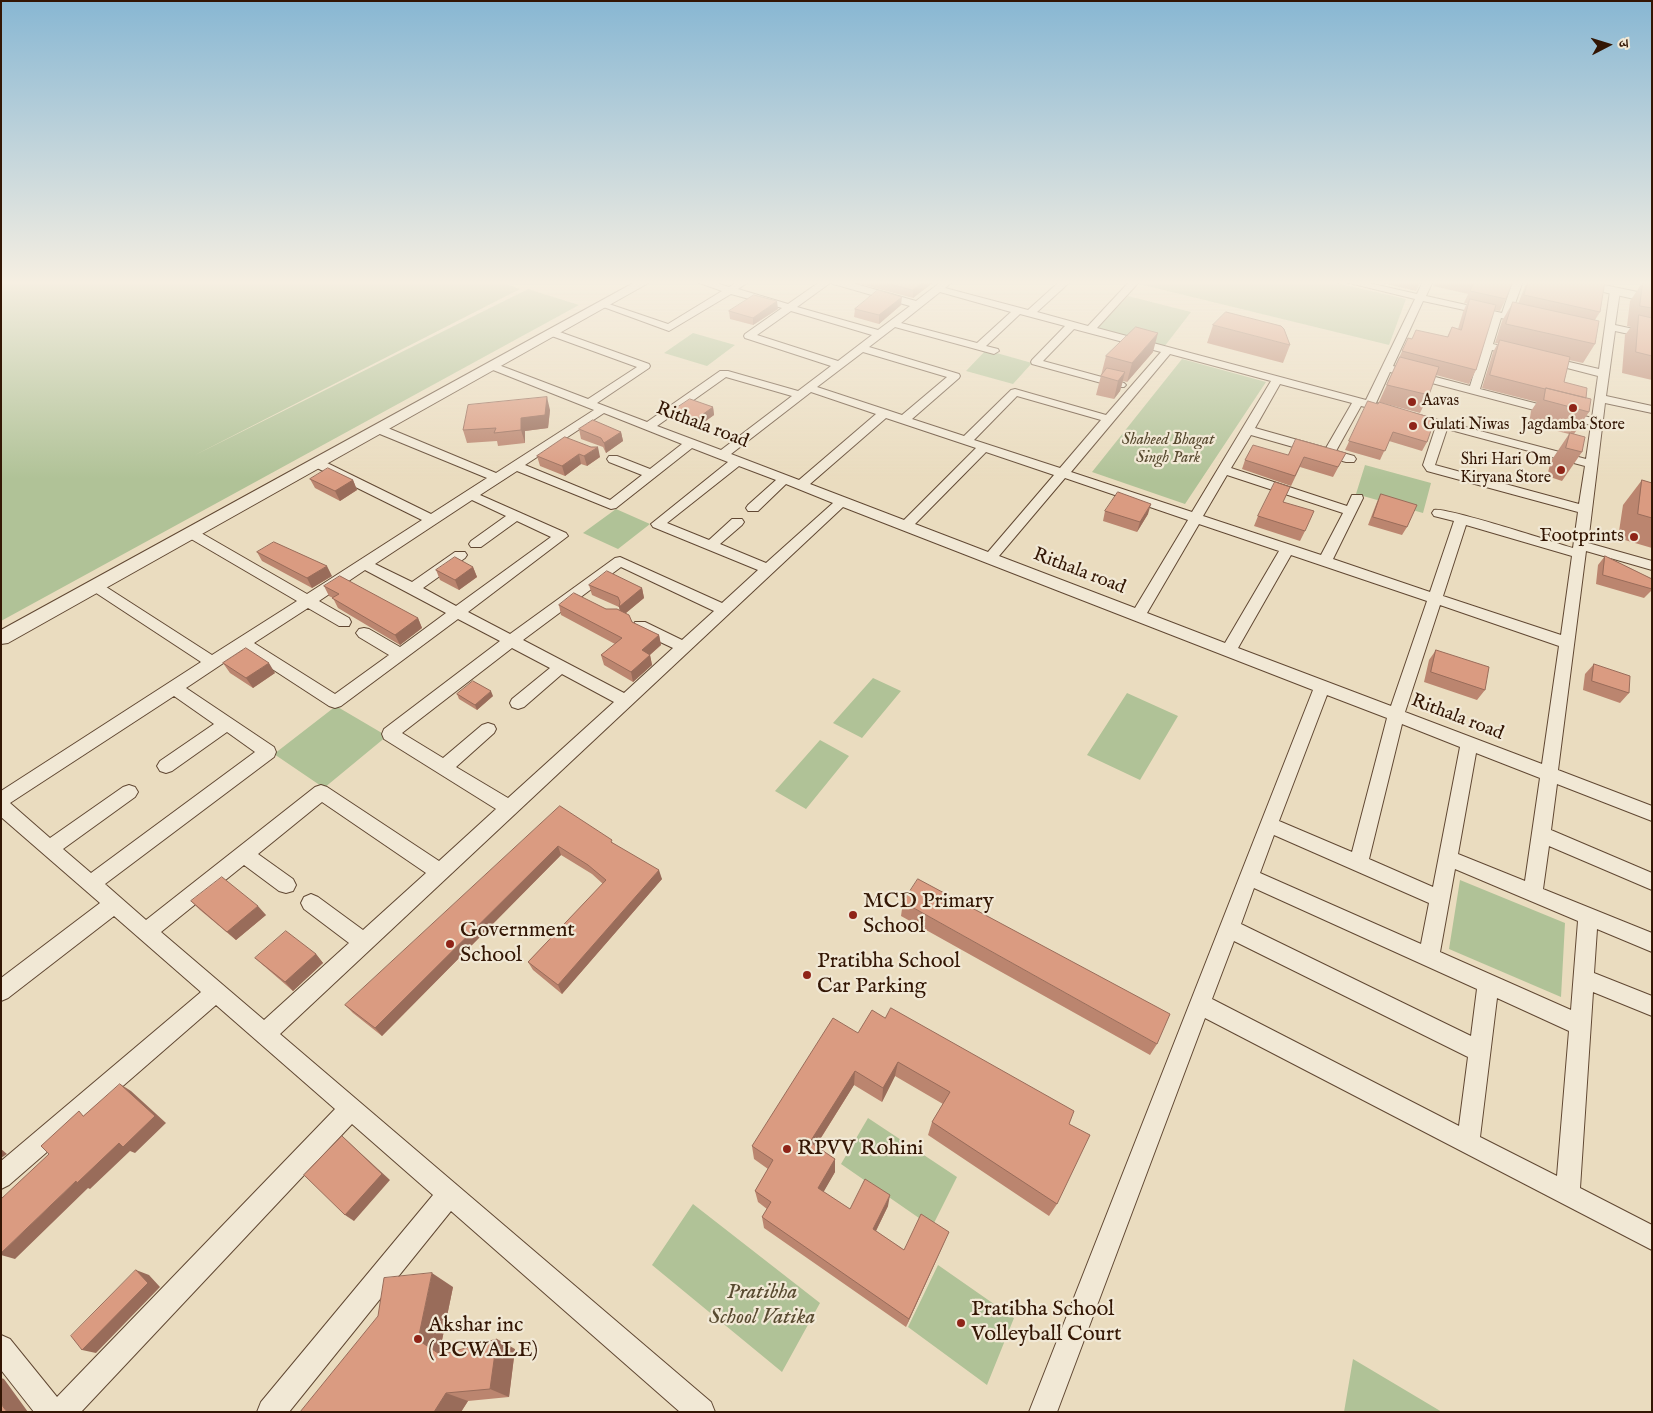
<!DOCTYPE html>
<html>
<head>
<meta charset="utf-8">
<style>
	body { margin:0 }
	#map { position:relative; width:1653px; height:1413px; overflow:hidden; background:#eadcbf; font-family:"IM FELL English","Noto Serif Devanagari",serif }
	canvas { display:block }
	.frame { position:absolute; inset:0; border:2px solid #331604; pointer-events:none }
	.north { position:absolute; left:1583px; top:20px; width:50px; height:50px; -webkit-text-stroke:4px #f1e8d5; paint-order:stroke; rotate:85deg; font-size:14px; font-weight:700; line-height:20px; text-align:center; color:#331604 }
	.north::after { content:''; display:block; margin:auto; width:18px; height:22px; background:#331604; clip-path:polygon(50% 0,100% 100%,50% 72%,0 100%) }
</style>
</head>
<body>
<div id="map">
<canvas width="1653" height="1413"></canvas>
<div class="frame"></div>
<div class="north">उ</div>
</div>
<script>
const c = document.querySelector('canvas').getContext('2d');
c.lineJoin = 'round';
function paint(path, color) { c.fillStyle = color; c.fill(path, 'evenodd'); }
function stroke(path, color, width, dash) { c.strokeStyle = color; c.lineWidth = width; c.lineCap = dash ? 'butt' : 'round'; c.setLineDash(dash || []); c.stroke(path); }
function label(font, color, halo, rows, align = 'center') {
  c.font = font + ' "IM FELL English",serif'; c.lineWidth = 4.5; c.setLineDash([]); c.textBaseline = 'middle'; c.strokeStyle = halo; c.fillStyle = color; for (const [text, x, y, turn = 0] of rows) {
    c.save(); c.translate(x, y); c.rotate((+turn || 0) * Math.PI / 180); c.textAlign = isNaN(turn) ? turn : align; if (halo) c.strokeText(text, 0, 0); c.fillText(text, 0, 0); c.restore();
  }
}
paint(new Path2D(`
	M1,281H498L520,289L195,455L528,289L579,305L1,621Z
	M1147,281H1328L1406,299L1389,345L1143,285Z
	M1128,296L1191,312L1164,347L1096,330Z
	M693,333L735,345L707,366L664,353Z
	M986,350L1032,363L1013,384L966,371Z
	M1182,359L1266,382L1185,504L1092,472Z
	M1365,465L1431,483L1423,513L1356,494Z
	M616,509L650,524L618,549L583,533Z
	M873,678L901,691L862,738L833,723Z
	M1127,693L1178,716L1140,780L1087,755Z
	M336,706L387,736L324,788L274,754Z
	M820,740L849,756L806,809L775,791Z
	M1460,880L1565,923L1561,997L1449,949Z
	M868,1118L957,1177L932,1227L841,1164Z
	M693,1204L820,1303L782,1372L652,1265Z
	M938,1265L1014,1318L987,1385L908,1327Z
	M1353,1359L1442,1412H1344Z`), '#b0c297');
const minor = new Path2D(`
	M694,281H710L729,287L738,281H750L738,289L788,304L821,281H845L916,301L942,281H949L951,283L945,288L1028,310L1060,281H1071L1037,312L1088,326L1130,281H1140L1097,328L1366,400L1415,299L1341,281H1360L1417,294L1423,281H1433L1426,296L1502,313L1513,281H1523L1511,315L1530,319L1531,321L1526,324L1501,318L1493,344L1521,351L1522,353L1517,356L1492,350L1480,389L1592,418L1598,376L1544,362L1543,360L1548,357L1599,369L1610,291L1612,289H1618L1620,291L1615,325L1652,333V339L1615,331L1606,396L1652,406V413L1605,403L1588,543L1652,561V570L1586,551L1558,770L1652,806V821L1557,784L1551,830L1652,873V890L1549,846L1543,889L1652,933V952L1597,929L1594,973L1652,996V1016L1593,992L1580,1188L1652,1225V1250L1205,1018L1057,1412H1029L1313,690L843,507L280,1034L711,1402L715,1412H680L451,1211L289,1412H257L261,1402L433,1195L352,1124L81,1412H34L1,1370V1335L10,1339L57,1397L335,1109L216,1005L9,1185L1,1189V1161L201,992L114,916L8,998L1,1001V978L100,903L1,817V791L201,662L90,589L88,586L90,583H100L212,655L297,601L186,536L184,533L186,530H196L307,594L422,520L313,466L311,463L313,460H321L431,514L487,478L375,432L373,429L375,426H383L496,473L594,410L488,368L487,366L488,364H496L588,399L637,367L549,335L548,333L549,331H557L649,364L650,366L649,368L597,403L647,422L720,371H728L798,391L831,366L745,338L744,336L745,334L782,308L731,294L669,331L598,305L600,303H606L668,324L722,291ZM830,283L910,306L878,330L797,307ZM940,292L1011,312L977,343L901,323ZM1423,301L1492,316L1470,386L1393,366ZM791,311L872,335L838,361L757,335ZM1020,314L1065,326L1032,360L1031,362L1032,364L1116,387H1124L1126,385L1124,383L1043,361L1074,329L1161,352L1106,415L1015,389L1011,390L964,436L912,419L959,378L960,376L959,374L869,347L895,327L994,354L999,351L998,349L986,346ZM863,352L947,377L902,415L817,387ZM1170,354L1271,381L1192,512L1071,472ZM1390,372L1591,425L1586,459L1412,413L1406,416L1408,418L1436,426L1423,465L1427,471L1578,512L1573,548C1552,542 1447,507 1434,510L1432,513L1434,516L1454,521L1430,592L1333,559L1363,498L1362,495H1352L1347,506L1231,468L1251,435L1346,462H1354L1356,459L1354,456L1336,451L1361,406L1386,412L1392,409L1390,407L1376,403ZM726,377L792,396L721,450L657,426ZM1280,384L1352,403L1326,448L1255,428ZM811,392L876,414L799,480L731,454ZM1017,396L1101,420L1060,468L974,440ZM604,413L682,444L650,469L617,456H609L607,459L609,462L642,475L610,500L525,465ZM886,418L976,448L904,520L810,484ZM1447,429L1585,466L1579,504L1435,465ZM692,448L728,462L651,524L653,527L758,570L722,603L620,557L615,558L510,634L468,612L568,536L566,533L480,495L517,471L611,509L616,508ZM986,452L1054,475L988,552L915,524ZM739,466L776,480L748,505L746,508L748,511H758L786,484L833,503L766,563L720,544L742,525L744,522L742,519H732L709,540L667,523ZM1227,475L1343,513L1321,555L1203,516ZM1065,478L1188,520L1135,608L999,556ZM472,500L506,516L471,541L469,544L471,547H481L517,521L551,537L456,606L423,588L465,558L467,555L465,552H455L412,582L375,564ZM1199,524L1279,551L1225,643L1147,613ZM1466,525L1572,556L1561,635L1443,596ZM1291,555L1427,601L1391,706L1238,648ZM621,567L714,611L682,640L645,622H635L633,626L635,630L673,648L624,693L523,640ZM365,570L446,613L400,647L369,629L364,628L359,629L356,633L359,637L389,655L335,694L254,643L308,608L339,626H349L351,622L349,618L319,601ZM1440,605L1559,646L1542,764L1405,712ZM458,619L500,641L384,729L382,734L384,739L496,809L439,861L327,787L321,785L315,787L146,920L105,884L274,757L276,752L274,747L186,688L243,650L329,706L335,708L341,706ZM512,648L550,668L512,699L510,703L512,707L518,709L524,707L562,674L614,702L508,798L456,767L494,733L496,729L494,725L488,723L482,725L443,758L402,733ZM1327,695L1387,718L1352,852L1279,821ZM174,696L214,724L160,761L157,766L160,771L166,773L172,771L227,732L255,752L91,873L63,849L135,797L138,792L135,787L129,785L123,787L50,838L10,803ZM1402,724L1460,747L1433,887L1369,859ZM1476,753L1540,778L1525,881L1458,854ZM322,802L426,873L363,930L318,897L311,894L304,897L301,903L304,909L349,943L264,1020L161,932L244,865L279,891L286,893L293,891L296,885L293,879L258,854ZM1274,835L1429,903L1421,944L1260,873ZM1455,869L1578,921L1571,1010L1440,952ZM1254,888L1477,989L1471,1036L1241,924ZM1234,941L1468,1057L1459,1126L1212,999ZM1497,998L1569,1031L1557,1176L1480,1137Z`);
const tertiary = new Path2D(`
	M637,281H652L8,643L1,644V630Z
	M1562,281H1585L1652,295V303L1568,284Z`);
stroke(minor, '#614833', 2);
stroke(tertiary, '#614833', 2);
paint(minor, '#f1e8d5');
paint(tertiary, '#f1e8d5');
paint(new Path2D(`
	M848,281H935L913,298Z
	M1373,281H1421L1416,291Z
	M1435,281H1513L1506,299L1500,311L1494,310L1476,370L1469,384L1436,375L1429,395L1420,413L1379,402L1408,338L1412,339L1447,337L1452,327L1458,329L1463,312L1467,303H1464L1468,294L1433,286Z
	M1527,281H1605L1600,312L1595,320V344L1583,363L1569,360L1564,382L1586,398L1589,412L1574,434L1582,452L1562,481L1547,476L1551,461L1569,434L1529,424L1531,411L1537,402L1482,388L1493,352L1498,343H1495L1502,321L1513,302L1518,304Z
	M1643,282L1652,283V380L1622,373L1625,335L1631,327L1627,326L1630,301Z
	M901,305L879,324L854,317L855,309Z
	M778,309L753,325L730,319L729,311Z
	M1213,325L1290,345L1283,363L1207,343Z
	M1153,352L1127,382L1123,381L1120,391L1114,399L1096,395L1106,356Z
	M1368,401L1427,442L1422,451L1389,441L1380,460L1345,450Z
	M713,407L714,415L696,428L673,419L672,411Z
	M550,410L548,428L525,431V443L498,446L497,441L467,443L463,430Z
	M579,429L621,432L623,441L606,453L603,447L581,439Z
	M565,437L600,457L587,466L581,464L565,476L540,466L537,456Z
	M1346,453L1333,477L1300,467L1291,486L1242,469L1245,460L1288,455Z
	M310,479L353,480L357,490L340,501L315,488Z
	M1642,480L1652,483V548L1618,538L1623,505Z
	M1381,494L1407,527L1402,535L1368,525L1377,502Z
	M1283,502L1305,531L1300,541L1254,526L1258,516Z
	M1105,511L1148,514L1137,532L1103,521Z
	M257,552L332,576L312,588L262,561Z
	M1605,556L1652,579V590L1644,598L1596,584L1598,565Z
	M473,567L477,577L459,590L440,580L436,570Z
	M589,585L642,588L644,598L626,613L632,622L659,635L661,645L650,655L652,665L633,682L604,665L601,655L615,644L561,615L559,605L620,610L619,607L592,595Z
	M324,586L418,618L422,628L400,645L338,608L333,598L329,596Z
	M1436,650L1485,690L1477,700L1424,682L1429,660Z
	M223,663L275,673L253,688L230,673Z
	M1594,664L1629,693L1620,703L1583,690L1585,674Z
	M457,694L493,696L477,710L459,699Z
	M560,806L613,843L662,879L562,994L533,970L528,962L603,884L592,874L561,855L382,1036L353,1013L345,1005Z
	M191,901L266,915L236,940L200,910Z
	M903,902L1157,1044L1150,1055L901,916Z
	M316,954L323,963L293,991L264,966L255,958Z
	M858,1033L1069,1124L1057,1204L1049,1216L928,1135L932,1122L943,1104L895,1076L882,1102L854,1085L816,1146L835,1159V1172L823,1192L850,1209L888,1206L876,1231L904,1250L944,1243L906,1327L764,1228L762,1217L767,1209L758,1202L755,1191L768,1169L754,1159L752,1146Z
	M453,1287L440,1350L446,1353L515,1349L509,1397L468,1401L461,1412H300Z`), '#bb856f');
paint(new Path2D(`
	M925,281H935L913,298V290Z
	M902,297L901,305L879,324V315Z
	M777,301L778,309L753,325V318Z
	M1158,333L1153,352L1127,382L1132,363Z
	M1125,372L1120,391L1114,399L1118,381Z
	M547,397L550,410L548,428L525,431V443L521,430V418Z
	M713,407L714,415L696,428L695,420Z
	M621,432L623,441L606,453L604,443Z
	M598,447L600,457L587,466L584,456Z
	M579,454L581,464L565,476L562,466Z
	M353,480L357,490L340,501L335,491Z
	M1151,504L1148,514L1137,532L1140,522Z
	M327,566L332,576L312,588L307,578Z
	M473,567L477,577L459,590L455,580Z
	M642,588L644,598L621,617L619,607Z
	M418,618L422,628L400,645L395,635Z
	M659,635L661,645L644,660L642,650Z
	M650,655L652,665L633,682L631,672Z
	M269,663L275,673L253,688L246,678Z
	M491,691L493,696L477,710L475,705Z
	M558,846L561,855L382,1036L375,1028Z
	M659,870L662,879L562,994L558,985Z
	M258,906L266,915L236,940L227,932Z
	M316,954L323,963L293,991L285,982Z
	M898,1062L895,1076L882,1102L883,1088Z
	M855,1071L854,1085L810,1155V1142Z
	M120,1084L131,1091L166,1123L135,1153L130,1151L90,1189L88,1188L15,1259L1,1255V1253L76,1181Z
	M342,1136L390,1180L354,1221L345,1215Z
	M1,1149L7,1154L1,1158Z
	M835,1159V1172L819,1200L818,1188Z
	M890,1195L888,1206L872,1239L873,1229Z
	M949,1232L944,1243L906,1327L909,1319Z
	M136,1270L149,1275L160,1287L96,1353L82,1350Z
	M432,1273L453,1287L440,1350L463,1364L441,1355L418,1340Z
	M497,1339L515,1349L509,1397L490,1389Z
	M1,1378L4,1379L28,1412H7L1,1404Z
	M446,1393L468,1401L461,1412H434Z`), '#996c5a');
const building = new Path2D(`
	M879,281H925L913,290Z
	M1469,281H1513L1506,299L1470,291L1474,282Z
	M1529,281H1605L1600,312L1524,295Z
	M1643,282L1652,283V308L1640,306Z
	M878,290L902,297L879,315L855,309Z
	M754,295L777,301L753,318L729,311Z
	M1470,299L1496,305L1476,370L1402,351L1408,338L1412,339L1416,330L1448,337L1452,327L1461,330Z
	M1513,302L1599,321L1595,344L1506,324Z
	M1226,312L1281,326L1284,329L1290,345L1213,325Z
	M1639,315L1652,318V356L1636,352Z
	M1136,327L1158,333L1132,363L1106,356Z
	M1500,340L1570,357L1564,382L1587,388L1586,398L1546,388L1545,389L1490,375Z
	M1400,357L1439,367L1429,395L1387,385Z
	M1107,368L1125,372L1118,381L1101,376Z
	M1546,388L1591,399L1589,412L1544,400Z
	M547,397L545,415L521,418V430L494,433L496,428L463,430L468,405Z
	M690,399L713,407L695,420L672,411Z
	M1368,401L1378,404L1379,402L1435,419L1427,442L1393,432L1385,451L1349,441Z
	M593,420L621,432L604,443L601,438L579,429Z
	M1570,433L1585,437L1582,452L1566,448Z
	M565,437L591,447H598L584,456L579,454L562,466L537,456Z
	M1296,439L1346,453L1338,467L1304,457L1295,476L1245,460L1253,445L1288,455Z
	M328,468L353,480L335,491L310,479Z
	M1642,480L1652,483V518L1638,514Z
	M1275,482L1290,487L1283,502L1314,511L1305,531L1258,516Z
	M1118,492L1151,504L1140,522L1105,511Z
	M1381,494L1417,505L1407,527L1373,517Z
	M274,542L327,566L307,578L257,552Z
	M1605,556L1652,579V589L1603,575Z
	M455,557L473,567L455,580L436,570Z
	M607,571L642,588L619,607L620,602L618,597L589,585Z
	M340,576L418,618L395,635L332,598L339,594L324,586Z
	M574,593L606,609H617L629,615L632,622L659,635L642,650L650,655L631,672L601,655L622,638L559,605Z
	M246,648L269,663L246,678L223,663Z
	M1436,650L1489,667L1485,690L1431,672Z
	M1594,664L1630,676L1629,693L1592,681Z
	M473,681L491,691L475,705L457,694Z
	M560,806L612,840L611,842L659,870L558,985L528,962L606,880L588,865L558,846L375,1028L345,1005Z
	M222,877L258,906L227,932L191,901Z
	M918,879L1170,1014L1157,1044L903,902Z
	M286,931L316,954L285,982L255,958Z
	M891,1008L1074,1111L1069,1124L1090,1135L1057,1204L932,1122L950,1092L898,1062L883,1088L855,1071L810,1142L835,1159L818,1188L850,1209L865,1179L890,1195L873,1229L904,1250L921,1214L949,1232L909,1319L762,1217L771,1202L755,1191L773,1160L752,1146L833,1018L858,1033L872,1010L885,1018Z
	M120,1084L155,1116L123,1147L119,1143L77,1183L76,1181L1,1253V1199L49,1154L41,1146L79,1111L83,1116Z
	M342,1136L382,1174L345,1215L304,1175Z
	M136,1270L148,1283L82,1350L71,1336Z
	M432,1273L418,1340L441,1355L497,1339L490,1389L446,1393L434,1412H300L378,1316L384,1278Z
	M1,1404L7,1412H1Z`);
paint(building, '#da9b81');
stroke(building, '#996c5a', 1);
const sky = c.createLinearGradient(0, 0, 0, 479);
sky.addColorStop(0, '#88b7d3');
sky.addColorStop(0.59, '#f6efe2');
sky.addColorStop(1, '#f6efe200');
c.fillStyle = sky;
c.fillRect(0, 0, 1653, 479);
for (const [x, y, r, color] of [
	[1412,402,5,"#8f2418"],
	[1573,408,5,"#8f2418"],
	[1413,426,5,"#8f2418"],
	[1561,470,5,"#8f2418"],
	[1634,537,5,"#8f2418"],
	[853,915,5,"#8f2418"],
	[450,944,5,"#8f2418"],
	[807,975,5,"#8f2418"],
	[787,1149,5,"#8f2418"],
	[961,1323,5,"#8f2418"],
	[418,1339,5,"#8f2418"]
]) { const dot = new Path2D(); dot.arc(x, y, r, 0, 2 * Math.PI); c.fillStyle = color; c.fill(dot); stroke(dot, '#f1e8d5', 2); }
label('16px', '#331604', '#f1e8d5', [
	["Aavas",1422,402],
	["Gulati Niwas",1423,426],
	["Jagdamba Store",1573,426,"center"],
	["Shri Hari Om",1551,461,"right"],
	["Kiryana Store",1551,479,"right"]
], 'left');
label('italic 16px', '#584a30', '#f1e8d5', [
	["Shaheed Bhagat",1168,441],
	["Singh Park",1168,459]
]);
label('19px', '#331604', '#f1e8d5', [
	["Rithala road",702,426,21],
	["Rithala road",1079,572,21],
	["Rithala road",1457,718,21]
]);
label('19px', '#331604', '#f1e8d5', [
	["Footprints",1624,537]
], 'right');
label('22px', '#331604', '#f1e8d5', [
	["MCD Primary",863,902],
	["School",863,927],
	["Government",460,931],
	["School",460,956],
	["Pratibha School",817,962],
	["Car Parking",817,987],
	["RPVV Rohini",797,1149],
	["Pratibha School",971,1310],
	["Volleyball Court",971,1335],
	["Akshar inc",428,1326],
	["( PCWALE)",428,1351]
], 'left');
label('italic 22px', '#584a30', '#f1e8d5', [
	["Pratibha",762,1293],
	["School Vatika",762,1318]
]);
</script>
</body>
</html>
